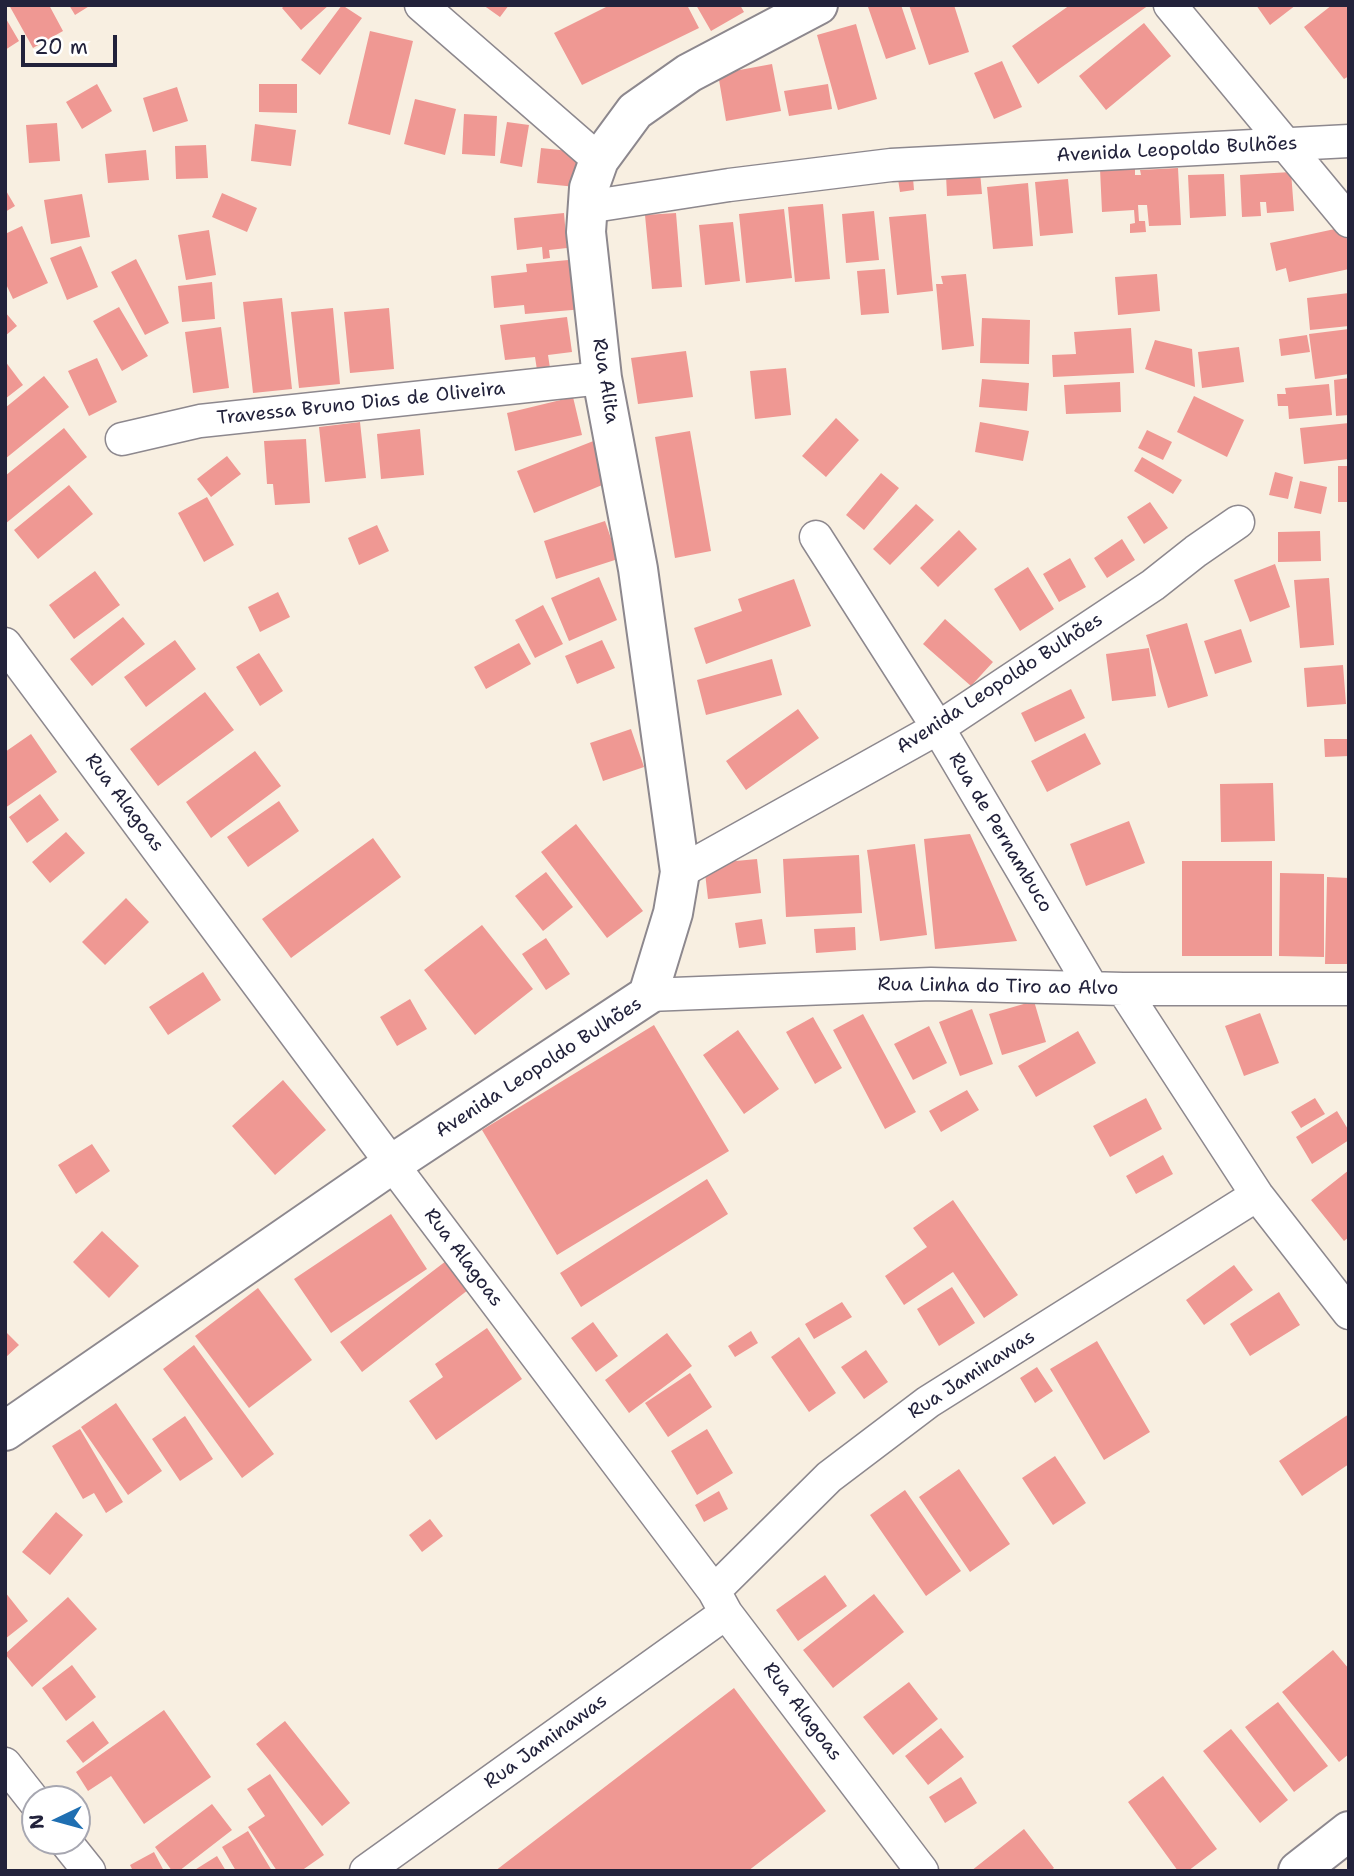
<!DOCTYPE html>
<html>
<head>
<meta charset="utf-8">
<style>
	body { margin:0 }
	#map { position:relative; width:1354px; height:1876px; overflow:hidden; background:#f8efe1; font-family:"Shantell Sans",sans-serif }
	canvas { display:block }
	.frame { position:absolute; inset:0; border:7px solid #22223b; pointer-events:none }
	.north { position:absolute; left:21px; top:1785px; width:70px; height:70px; box-sizing:border-box; background:#fff; border:2px solid #a7a7b1; border-radius:50%; rotate:265deg; font-size:19px; font-weight:700; line-height:28px; text-align:center; color:#22223b }
	.north::after { content:''; display:block; margin:auto; width:24px; height:32px; background:#1f6fb2; clip-path:polygon(50% 0,100% 100%,50% 72%,0 100%) }
	.scale { position:absolute; left:21px; top:35px; width:96px; height:32px; box-sizing:border-box; border:4px solid #22223b; border-top:0; padding-left:9px; font-size:21px; line-height:24px; white-space:nowrap; color:#22223b; -webkit-text-stroke:5px #fff; paint-order:stroke }
</style>
</head>
<body>
<div id="map">
<canvas width="1354" height="1876"></canvas>
<div class="frame"></div>
<div class="north">N</div>
<div class="scale">20 m</div>
</div>
<script>
const c = document.querySelector('canvas').getContext('2d');
c.lineJoin = 'round';
function paint(path, color) { c.fillStyle = color; c.fill(path, 'evenodd'); }
function stroke(path, color, width, dash) { c.strokeStyle = color; c.lineWidth = width; c.lineCap = dash ? 'butt' : 'round'; c.setLineDash(dash || []); c.stroke(path); }
function label(font, color, halo, rows, align = 'center') {
  c.font = font + ' "Shantell Sans",sans-serif'; c.lineWidth = 5; c.setLineDash([]); c.textBaseline = 'middle'; c.strokeStyle = halo; c.fillStyle = color; for (const [text, x, y, turn = 0] of rows) {
    c.save(); c.translate(x, y); c.rotate((+turn || 0) * Math.PI / 180); c.textAlign = isNaN(turn) ? turn : align; if (halo) c.strokeText(text, 0, 0); c.fillText(text, 0, 0); c.restore();
  }
}
paint(new Path2D(`
	M9,5H49L63,31L33,48Z
	M69,5H91L75,15Z
	M285,5H329L301,30L282,8Z
	M342,5L362,18L320,75L301,60Z
	M483,5H509L500,17Z
	M610,5H687L699,28L582,85L554,33Z
	M696,5H740L744,12L711,31Z
	M873,5H901L916,49L886,59L868,7Z
	M909,5H954L969,52L929,65Z
	M1070,5H1149L1038,84L1012,46Z
	M1256,5H1296L1270,25Z
	M1332,5H1349V76L1344,79L1304,27Z
	M5,17L19,41L5,50Z
	M1144,23L1171,56L1106,110L1079,76Z
	M856,24L877,99L838,110L817,35Z
	M370,31L413,41L390,135L348,124Z
	M1002,61L1022,107L994,119L974,73Z
	M772,64L781,111L726,121L718,74Z
	M97,84L112,111L82,129L66,102Z
	M259,84H297V113L259,112Z
	M828,84L832,109L789,116L784,91Z
	M177,87L188,121L153,132L143,98Z
	M415,99L456,109L445,155L404,144Z
	M464,114L497,116L495,156L462,154Z
	M507,122L529,125L522,167L500,163Z
	M57,123L60,161L29,163L26,125Z
	M255,124L296,130L291,166L251,161Z
	M206,145L208,178L176,179L175,146Z
	M541,148L579,152L576,187L537,183Z
	M146,150L149,180L108,183L105,154Z
	M1135,168V175H1141L1140,170L1178,168L1181,225L1149,226L1147,205H1138L1139,221H1145L1146,232L1130,233V224L1135,223L1134,210L1102,212L1100,169Z
	M980,172L982,194L947,196L946,175Z
	M1291,172L1294,211L1267,213L1266,202H1260L1261,216L1242,217L1240,175Z
	M1224,174L1226,216L1190,218L1188,175Z
	M913,178L914,190L900,192L898,179Z
	M1068,179L1073,233L1040,236L1035,182Z
	M1028,183L1033,246L993,249L987,187Z
	M5,189L15,206L5,212Z
	M222,193L257,208L247,232L212,217Z
	M82,194L90,237L51,244L44,200Z
	M823,204L830,279L795,282L788,207Z
	M784,209L792,278L746,283L739,214Z
	M874,211L879,260L846,263L842,214Z
	M564,213L567,248L549,250L550,258L543,259L542,247L517,250L514,218Z
	M676,213L682,287L652,289L645,215Z
	M926,214L933,291L897,295L889,217Z
	M733,222L740,281L705,285L699,225Z
	M22,226L48,283L13,299L5,282V234Z
	M1344,227L1349,248V269L1289,282L1286,268L1276,271L1270,243Z
	M209,230L216,275L186,280L178,235Z
	M81,246L98,287L67,300L50,258Z
	M136,259L169,323L145,335L111,272Z
	M579,259L584,309L525,314L524,305L494,308L491,276L527,272L526,264Z
	M885,269L889,313L861,315L857,271Z
	M966,274L974,346L942,350L936,284H943L941,276Z
	M1157,274L1160,311L1118,315L1115,277Z
	M212,282L215,319L182,322L178,286Z
	M1349,293V326L1310,330L1307,298Z
	M282,298L292,389L253,393L243,302Z
	M119,307L148,356L122,371L93,321Z
	M333,308L340,384L299,388L291,312Z
	M389,308L394,369L350,373L344,312Z
	M5,312L17,326L5,336Z
	M567,317L572,352L548,355L550,368L537,370L535,357L505,360L500,325Z
	M982,318L1030,320L1029,364L980,363Z
	M221,327L229,388L193,393L185,332Z
	M1131,328L1134,373L1053,377L1052,355L1076,354L1074,332Z
	M1349,329V374L1315,379L1309,334Z
	M1307,335L1310,352L1281,356L1279,339Z
	M1155,340L1192,349L1195,387L1145,369Z
	M1239,347L1244,382L1202,388L1198,352Z
	M686,351L693,397L638,404L631,358Z
	M97,358L117,402L89,416L68,371Z
	M5,361L23,385L5,399Z
	M786,368L791,415L755,419L750,371Z
	M44,376L69,407L5,459V408Z
	M1349,378V415L1336,416L1334,380Z
	M982,379L1029,383L1027,411L979,407Z
	M1120,382L1121,412L1066,414L1064,385Z
	M1329,384L1332,415L1289,419L1288,406H1278L1277,394H1286L1285,388Z
	M1194,396L1244,420L1227,457L1177,432Z
	M573,397L582,435L515,451L507,413Z
	M836,418L859,440L826,477L802,456Z
	M360,422L366,478L325,482L319,427Z
	M980,422L1029,431L1023,461L975,452Z
	M1349,423V459L1304,464L1300,428Z
	M64,428L87,457L5,524V476Z
	M420,429L424,475L381,479L377,434Z
	M1147,430L1172,442L1163,460L1138,448Z
	M690,431L711,551L675,558L655,437Z
	M306,439L310,503L275,505L273,484H267L264,441Z
	M596,440L612,481L534,513L517,471Z
	M227,456L241,474L211,497L197,479Z
	M1142,457L1182,480L1173,494L1134,471Z
	M1338,466H1349V502H1338Z
	M1275,472L1293,477L1288,499L1269,495Z
	M881,473L899,488L864,530L846,515Z
	M1300,481L1327,487L1321,514L1294,508Z
	M69,485L93,514L38,559L14,530Z
	M207,497L234,545L204,562L178,513Z
	M1150,502L1168,528L1144,544L1127,517Z
	M916,504L934,520L890,565L873,549Z
	M605,521L618,559L556,579L544,541Z
	M377,525L389,551L359,565L348,538Z
	M959,530L977,549L938,587L920,568Z
	M1320,531L1321,561L1278,562V532Z
	M1122,539L1135,560L1107,578L1094,558Z
	M1070,558L1086,587L1059,602L1043,574Z
	M1275,564L1290,607L1250,622L1234,580Z
	M1028,567L1054,609L1020,631L994,589Z
	M95,571L120,605L74,639L49,605Z
	M599,577L617,620L569,641L551,598Z
	M1329,578L1334,645L1300,648L1294,580Z
	M794,579L811,626L706,664L694,628L742,611L738,599Z
	M278,592L290,617L260,632L248,607Z
	M543,605L563,644L535,658L515,620Z
	M123,617L145,644L92,686L70,659Z
	M945,619L993,662L971,686L923,644Z
	M1187,623L1208,696L1168,708L1146,635Z
	M1241,629L1252,662L1215,674L1204,641Z
	M175,640L196,669L146,707L124,677Z
	M602,640L615,668L577,684L565,656Z
	M519,643L531,664L486,689L474,667Z
	M1149,648L1156,696L1112,701L1106,654Z
	M259,653L283,691L260,706L236,667Z
	M772,659L782,695L706,715L697,680Z
	M1343,665L1346,704L1307,707L1304,668Z
	M1071,689L1085,718L1035,742L1021,713Z
	M205,692L234,730L158,786L130,749Z
	M798,709L819,738L746,790L726,761Z
	M631,729L644,767L603,781L590,743Z
	M1085,733L1101,764L1047,792L1031,761Z
	M31,734L57,772L5,808V752Z
	M1324,739H1349V756L1325,757Z
	M255,751L281,786L211,838L186,802Z
	M1273,783L1275,841L1221,842L1220,784Z
	M40,794L59,820L27,843L9,817Z
	M279,801L299,831L248,867L227,837Z
	M1129,821L1145,863L1086,886L1070,844Z
	M576,824L643,911L607,938L541,852Z
	M66,832L85,853L50,883L32,862Z
	M970,834L1017,941L935,949L924,839Z
	M373,838L401,877L291,958L262,919Z
	M915,844L927,935L880,941L867,850Z
	M859,855L862,913L786,917L783,859Z
	M757,859L761,893L708,899L704,864Z
	M1182,861H1272V956H1182Z
	M546,872L573,907L543,931L515,896Z
	M1280,873L1324,874V957L1279,956Z
	M1327,877L1349,878V964H1325Z
	M126,898L149,922L105,965L82,942Z
	M762,919L766,944L739,948L735,923Z
	M482,925L533,989L475,1035L424,970Z
	M855,927L856,950L816,953L814,929Z
	M546,938L570,974L546,990L522,954Z
	M203,972L221,1000L168,1035L149,1007Z
	M410,999L427,1029L397,1046L380,1017Z
	M1034,1001L1046,1042L1002,1055L989,1014Z
	M972,1009L993,1064L960,1076L939,1022Z
	M1260,1013L1279,1063L1244,1076L1225,1026Z
	M863,1014L916,1112L885,1129L833,1030Z
	M813,1017L842,1068L815,1084L786,1032Z
	M654,1025L729,1151L557,1255L482,1130Z
	M929,1026L947,1063L913,1080L894,1044Z
	M738,1030L779,1089L744,1114L703,1055Z
	M1078,1031L1096,1063L1036,1097L1018,1066Z
	M283,1080L326,1130L275,1175L232,1126Z
	M967,1090L979,1110L941,1132L929,1111Z
	M1146,1098L1162,1129L1110,1157L1093,1126Z
	M1315,1098L1325,1114L1301,1128L1291,1112Z
	M1337,1111L1349,1131V1140L1312,1164L1296,1137Z
	M92,1144L110,1171L76,1194L58,1165Z
	M1163,1155L1173,1174L1136,1194L1126,1176Z
	M1349,1170V1237L1344,1241L1311,1200Z
	M707,1179L728,1214L581,1307L560,1273Z
	M953,1200L1018,1295L984,1318L953,1272L904,1305L885,1276L927,1247L913,1228Z
	M391,1214L427,1269L331,1333L294,1279Z
	M102,1231L139,1266L109,1298L73,1262Z
	M446,1261L468,1290L362,1372L340,1342Z
	M1234,1265L1253,1290L1204,1325L1186,1300Z
	M952,1287L975,1323L939,1346L917,1309Z
	M258,1288L312,1360L249,1408L195,1336Z
	M1279,1292L1300,1325L1250,1356L1230,1324Z
	M842,1302L852,1317L814,1339L805,1324Z
	M593,1322L618,1356L596,1372L571,1338Z
	M487,1328L522,1379L436,1440L409,1401L443,1377L435,1364Z
	M5,1331L19,1345L5,1358Z
	M751,1331L758,1343L735,1357L728,1346Z
	M667,1333L692,1366L629,1413L605,1380Z
	M799,1337L836,1393L809,1412L771,1357Z
	M1097,1341L1150,1432L1104,1460L1050,1369Z
	M194,1345L274,1454L242,1478L163,1369Z
	M866,1350L888,1382L864,1399L841,1367Z
	M1037,1367L1053,1391L1035,1403L1020,1378Z
	M690,1373L712,1407L668,1437L645,1403Z
	M116,1403L162,1471L128,1495L81,1427Z
	M1349,1414V1464L1302,1496L1279,1461Z
	M185,1416L213,1459L180,1481L152,1439Z
	M80,1429L123,1502L106,1513L94,1493L83,1499L52,1446Z
	M707,1429L733,1473L697,1495L671,1451Z
	M1055,1456L1086,1503L1053,1525L1022,1478Z
	M959,1469L1010,1544L970,1572L919,1497Z
	M905,1490L961,1571L926,1596L870,1515Z
	M719,1491L728,1509L704,1522L695,1505Z
	M56,1512L83,1535L50,1575L22,1552Z
	M430,1519L443,1536L422,1552L409,1535Z
	M825,1575L847,1606L798,1641L776,1610Z
	M5,1592L28,1621L5,1639Z
	M874,1594L904,1632L833,1688L803,1650Z
	M68,1597L97,1629L32,1687L5,1654Z
	M1333,1650L1349,1669V1754L1339,1762L1282,1692Z
	M72,1665L96,1697L66,1721L42,1688Z
	M909,1682L938,1719L893,1755L863,1717Z
	M734,1688L826,1811L748,1871H495Z
	M1278,1702L1328,1766L1294,1792L1245,1727Z
	M164,1710L211,1777L144,1824L111,1776L88,1791L76,1772Z
	M93,1721L109,1743L83,1763L66,1741Z
	M285,1721L350,1803L322,1826L256,1744Z
	M941,1728L964,1757L928,1785L905,1756Z
	M1231,1729L1288,1800L1260,1823L1203,1751Z
	M270,1774L324,1855L301,1871H277L248,1827L265,1816L247,1789Z
	M1163,1776L1217,1849L1188,1871H1178L1128,1802Z
	M961,1777L977,1803L945,1823L929,1797Z
	M212,1804L232,1830L179,1871H172L155,1847Z
	M1024,1829L1054,1868L1050,1871H971Z
	M248,1831L272,1871H236L222,1847Z
	M154,1852L164,1871H133L130,1865Z
	M217,1856L226,1871H193Z`), '#ef9893');
const street = new Path2D(`
	M421,5L599,160
	M1170,5L1349,221
	M587,207L729,185L891,165L1349,141
	M122,439L200,421L602,378
	M816,537L938,728L1092,988
	M5,644L392,1164L714,1591L726,1613L922,1871
	M680,872L938,728L1153,585L1196,551L1238,522
	M1123,989L1257,1195L1349,1313
	M648,995L931,984L1123,989H1349
	M714,1591L829,1477L928,1402L1257,1195
	M5,1764L35,1802
	M65,1841L89,1871
	M366,1871L726,1613`);
const secondary = new Path2D(`
	M5,1431L392,1164L648,995L673,913L680,872L638,569L602,378L586,232L589,188L599,160L635,111L689,73L818,5
	M1298,1871L1349,1831`);
stroke(street, '#8d888e', 35);
stroke(secondary, '#8d888e', 42);
stroke(street, '#fff', 32);
stroke(secondary, '#fff', 38);
label('19px', '#22223b', '#fff', [
	["Avenida Leopoldo Bulhões",1177,150,-3],
	["Rua Alita",605,381,81],
	["Travessa Bruno Dias de Oliveira",361,404,-6],
	["Avenida Leopoldo Bulhões",1000,684,-33],
	["Rua Alagoas",124,803,53],
	["Rua de Pernambuco",1000,833,59],
	["Rua Linha do Tiro ao Alvo",998,987,1],
	["Avenida Leopoldo Bulhões",539,1068,-33],
	["Rua Alagoas",463,1258,53],
	["Rua Jaminawas",972,1375,-33],
	["Rua Alagoas",802,1712,53],
	["Rua Jaminawas",546,1742,-36]
]);
</script>
</body>
</html>
